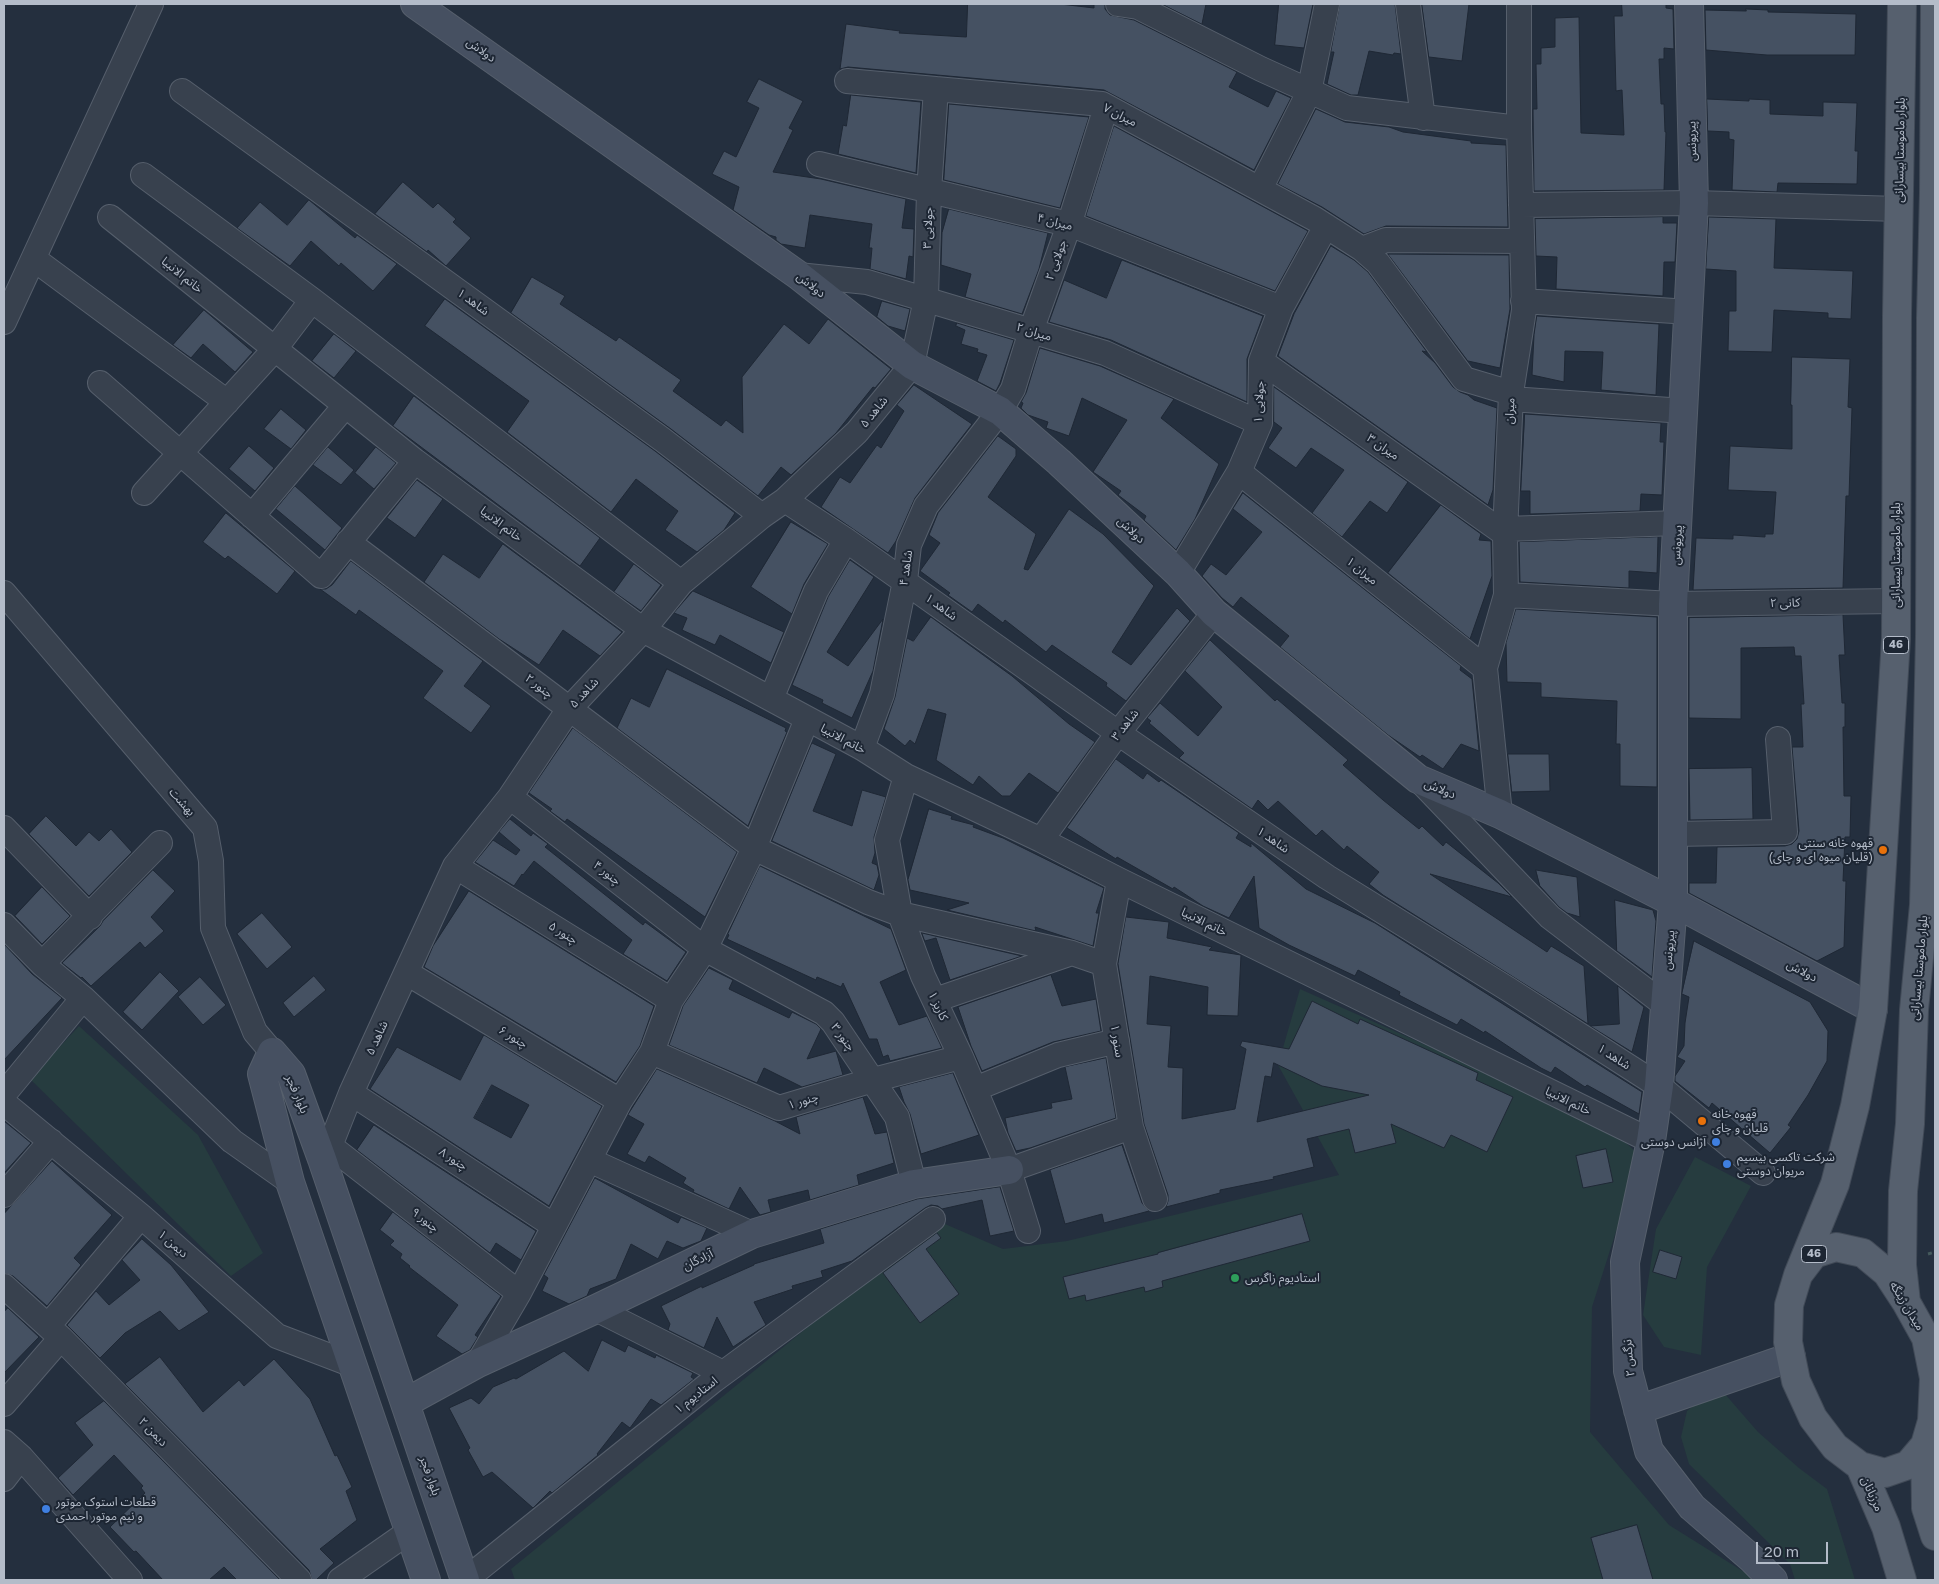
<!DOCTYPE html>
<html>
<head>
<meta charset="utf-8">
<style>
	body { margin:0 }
	#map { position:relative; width:1939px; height:1584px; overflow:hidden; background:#242f3e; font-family:"Golos Text",sans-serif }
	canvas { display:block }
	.frame { position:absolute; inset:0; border:5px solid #b4bcc9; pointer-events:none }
	.scale { position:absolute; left:1756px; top:1542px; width:72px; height:22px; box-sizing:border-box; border:2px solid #b4bcc9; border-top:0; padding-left:6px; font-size:15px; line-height:18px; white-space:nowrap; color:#b4bcc9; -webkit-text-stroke:4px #1d2633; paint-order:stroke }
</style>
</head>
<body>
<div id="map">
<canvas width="1939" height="1584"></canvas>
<div class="frame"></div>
<div class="scale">20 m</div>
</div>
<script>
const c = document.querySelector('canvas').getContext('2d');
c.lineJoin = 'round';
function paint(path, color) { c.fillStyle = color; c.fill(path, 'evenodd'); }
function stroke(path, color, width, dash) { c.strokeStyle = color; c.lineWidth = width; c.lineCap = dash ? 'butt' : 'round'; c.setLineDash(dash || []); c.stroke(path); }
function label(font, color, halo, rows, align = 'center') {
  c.font = font + ' "Golos Text","Noto Sans Arabic",sans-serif'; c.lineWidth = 4; c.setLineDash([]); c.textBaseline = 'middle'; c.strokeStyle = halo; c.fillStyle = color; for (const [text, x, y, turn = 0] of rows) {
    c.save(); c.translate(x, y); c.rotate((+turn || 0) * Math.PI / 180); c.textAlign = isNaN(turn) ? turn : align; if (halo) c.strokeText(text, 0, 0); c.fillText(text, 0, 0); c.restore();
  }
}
paint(new Path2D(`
	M1300,989L1608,1126L1640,1156L1592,1307L1590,1432L1669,1525L1757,1580H515L511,1569L938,1221L1003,1249L1067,1241L1339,1175L1278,1065Z
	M79,1026L198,1135L263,1253L231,1276L30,1079Z
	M1695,1157L1751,1186L1707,1267L1701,1355L1664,1347L1643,1315L1656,1229Z
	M1718,1386L1758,1432L1799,1468L1827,1489L1855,1580H1795L1790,1564L1689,1464L1681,1437L1687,1411Z`), '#263c3f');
const building = new Path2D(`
	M968,4H1060L1094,8V4H1105V9L1110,15L1134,20L1237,72L1229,87L1268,107L1276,91L1291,98L1254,170L1104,90L848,67L840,69L846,24L900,31L899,33L966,37Z
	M1162,4H1206L1202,24Z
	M1279,4H1313L1304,48L1275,45Z
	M1340,4H1395L1401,54L1394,53L1393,55L1369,51L1358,95H1351L1327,84L1334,52H1331Z
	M1422,4H1469L1462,61L1429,57Z
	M1622,4H1666V8L1673,9L1674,49L1664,48V59H1659L1661,104H1664L1665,132H1666L1664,190L1534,191L1533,109H1537L1536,64H1541V48L1555,47V18L1579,17L1581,133L1624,135L1622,90L1616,91L1614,16H1622Z
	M1746,9L1768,10V12L1856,14L1855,55H1767L1706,50L1705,10L1746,11Z
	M759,79L803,101L789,128L793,130L773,172L821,179L906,199L902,228L914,229L913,257L909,256L906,279L870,269L872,248H869L872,224L810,215L805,248L781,244L776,240V237L769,235L733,210L739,187L712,174L724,151L736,157L759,108L747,102Z
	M851,95L921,102L916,173L838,154L843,125L846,126Z
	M1707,99L1749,101V99L1770,100V114L1823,116V102L1857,103L1855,151H1858L1857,184L1778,183L1777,192L1732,190L1734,140L1729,139V132L1708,131Z
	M949,104L1089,117L1060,208L944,180Z
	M1316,109L1345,122L1389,127L1403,132L1471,141V143L1506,145L1508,227L1386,226L1364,234L1322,207L1278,184Z
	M1114,126L1308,231L1275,291L1086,216Z
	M403,182L433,208L438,203L456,219L453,222L471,238L446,266L428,250L427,252L375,214Z
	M309,200L355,238L357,235L397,264L373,291L341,263L339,266L311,241L290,266L237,228L260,202L287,225Z
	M949,209L1048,233L1039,269L1022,314L965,297L971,274L941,265L942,233Z
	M1663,217V223H1677L1675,262H1664L1663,296L1556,289L1557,257L1536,256L1535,219Z
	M1709,217L1776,219L1774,268L1853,271L1851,319L1828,318V313L1774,310L1772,352L1728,351L1729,311H1736V271L1706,269Z
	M1331,246L1354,260L1368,272L1427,352L1422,351L1435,363L1453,387L1460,392L1468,395L1474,400L1497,408L1493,490L1488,505L1278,356L1294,314Z
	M1388,254L1509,255L1510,309L1500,368L1468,361Z
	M1122,260L1263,316L1247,359V402L1111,340L1049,322L1064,280L1106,298Z
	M532,277L565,296L560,304L616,341L619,337L681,380L673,391L721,426L726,420L743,433L742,377L784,324L809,344L828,319L891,369L875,388L873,387L836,433L791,475L781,467L758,496L671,429L511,313Z
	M445,299L655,451L735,513L724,530L697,552L665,530L678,511L636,479L611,512L507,432L529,401L425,326Z
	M882,301L910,309L905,331L888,326L877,317Z
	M204,310L253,352L235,372L203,344L191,358L173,345Z
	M1537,316L1659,324L1656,395L1601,390L1603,352L1565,351L1564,382L1532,375L1534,335Z
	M957,323L1014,340L1000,383L996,391L977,381L987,355L977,352L978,349L961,344L965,330L956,326Z
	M334,334L356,351L334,378L312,361Z
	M1040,348L1100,366L1174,399L1161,418L1219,464L1195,519L1176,550L1144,520L1146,516L1118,495L1121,491L1093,472L1127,420L1082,398L1069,436L1046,428L1048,422L1028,415L1021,408L1023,403L1021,402L1026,393Z
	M1792,357L1850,359L1848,407L1852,408L1849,496H1846L1843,588L1693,590L1696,538L1733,539V535L1765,537V534H1773L1776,492L1728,490L1730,446L1792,449V405H1791Z
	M914,385L972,424L915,498L896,541L888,553L821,507L840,477L850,483L877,445L881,448L904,411L897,405Z
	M1274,387L1408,482L1387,513L1370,501L1342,537L1312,513L1344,470L1311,448L1296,468L1268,448L1282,428L1274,422Z
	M414,396L600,538L580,566L393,426Z
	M281,409L306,430L291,449L264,429Z
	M1525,414L1661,423L1660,442H1664L1662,495L1641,494L1640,511L1530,514V491H1521Z
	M998,436L1016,449V456L988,497L1036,534L1024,569L1028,570L1069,509L1103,534L1154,586L1112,652L1131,665L1177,608L1190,621L1126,701L1106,686L1107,683L1052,645L1046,652L1005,620L1003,623L978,604L972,612L948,595L950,593L920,571L940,543L929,535L938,513Z
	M249,446L274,468L255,491L229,469Z
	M328,447L354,470L341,485L313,465Z
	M376,447L396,463L374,489L355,473Z
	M417,480L443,499L415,538L387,518Z
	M295,486L342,528L325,550L276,509Z
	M1243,493L1461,666L1460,670L1472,679L1479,751L1461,744L1443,769L1422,755L1420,757L1388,735L1280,647L1289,636L1241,597L1233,607L1222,598L1202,576L1211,564L1226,575L1262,532L1233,509Z
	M1441,505L1481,534L1479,540L1491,541L1492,576L1470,639L1388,573Z
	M226,513L295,571L277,594L228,556L225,559L203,542Z
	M791,522L828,544L804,584L792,614L751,587Z
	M1658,537L1657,573L1629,571V588L1520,582L1519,542Z
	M503,544L622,632L600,656L563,630L539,665L499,639L424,582L443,554L479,578Z
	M850,560L874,577L827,652L848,666L883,619L873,671L852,718L822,703L823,700L792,685L828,597Z
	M351,561L483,661L464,686L491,706L471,733L423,698L443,671L359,610L356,615L320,589H326L332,585Z
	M634,564L661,585L641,611L614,592Z
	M693,591L784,632L771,663L720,635L715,645L682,630L687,618L674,613Z
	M1516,609L1657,617V787L1620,786V744H1616L1617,701L1541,697V683L1507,682L1506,643Z
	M1843,615L1845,655H1839L1842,703H1845V727H1843L1844,796H1851L1850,837H1845L1843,881H1846L1844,947L1817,961L1689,893V883H1716L1717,847L1785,846L1792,844L1797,839L1799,831L1792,747H1803L1801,704H1804L1801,656H1795L1794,647L1741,648V719L1689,718V618Z
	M931,617L1012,676L1069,724L1095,742L1058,793L1029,773L1010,796H1002L979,776L973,785L936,760L946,714L928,709L915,744L910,740L905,746L884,729L895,697L907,638L913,641Z
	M1210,640L1275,701L1277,699L1348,760L1343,765L1383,800L1419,829L1422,826L1443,846L1446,842L1498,883L1512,897L1430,874L1547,952L1551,946L1584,966L1588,1024L1383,895L1369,884L1379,872L1347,846L1344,850L1322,830L1316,836L1278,801L1268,810L1258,800L1252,809L1179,758L1184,753L1149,723L1151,721L1147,718L1160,703L1198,736L1222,707L1185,671Z
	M667,669L786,728L785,731L787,732L748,826L617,728L631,698L649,707Z
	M573,728L737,852L705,917L567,819L565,822L550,811L552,809L529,793Z
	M812,743L836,754L813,811L852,826L862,790L886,797L874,837L875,853L872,863L877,865L879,875L874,890L772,841Z
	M1508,754H1549L1550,791L1512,792Z
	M1116,759L1143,779L1147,773L1159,782L1161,780L1239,833L1236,838L1251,847V843L1306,889L1375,923L1642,1092L1639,1114L1587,1085L1585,1087L1555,1067L1551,1073L1541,1068L1485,1031L1484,1033L1461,1019L1457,1025L1399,995L1400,992L1358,970L1355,976L1289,945L1259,928L1254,876L1229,918L1203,906L1174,887L1173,889L1117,857L1116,859L1067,828Z
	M1752,768L1753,819L1690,820L1689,769Z
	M929,809L952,816L951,819L974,825L973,827L1003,838L1104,888L1096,913H1099L1093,946L1035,927L1036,931L947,910L969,903L910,890L908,880Z
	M46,816L76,846L89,832L99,841L111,829L132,852L89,896L29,834Z
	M510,819L531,836L533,833L548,844L545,847L643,925L645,922L686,952L667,981L623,954L632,940L534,861L523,875L522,874L514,886L475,862L493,840L516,855L520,850L499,832Z
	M760,866L891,929L906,970L880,982L899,1025L927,1016L942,1048L890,1061L888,1055L883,1057L877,1039H869L843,983L841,987L817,977L816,980L727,939L729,935L728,934Z
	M153,870L175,891L151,917L164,931L145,948L140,942L91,986L82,977L81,978L62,963L100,926L103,921Z
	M1536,870L1577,877L1580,917L1567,913L1559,907L1540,886Z
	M42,887L70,916L42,944L15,916Z
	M469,891L654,1006L640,1046L616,1082L424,967L433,946Z
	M1615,900L1653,910L1656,921L1652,977L1617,951Z
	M262,913L292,947L267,969L237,934Z
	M1126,917L1169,922L1167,938L1212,947L1209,950L1241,955L1238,1016L1207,1015L1208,987L1150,976L1147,1024L1171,1026L1168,1067L1183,1068L1182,1119L1235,1109L1246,1049L1240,1046L1242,1041L1289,1049L1312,1001L1358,1024L1360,1019L1478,1073L1476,1080L1513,1097L1487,1152L1451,1135L1444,1148L1391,1124L1396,1143L1355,1153L1349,1129L1307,1139L1314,1167L1273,1177L1274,1179L1220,1190V1193L1166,1207L1168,1201V1195L1144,1124L1118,964ZM1274,1063L1322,1086L1369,1095L1257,1122L1265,1076L1271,1077Z
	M922,933L1022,956L950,980L936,938L925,941Z
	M1694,941L1810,1002L1828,1031L1827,1061L1808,1095L1788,1125L1791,1127L1770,1153L1712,1103L1709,1108L1675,1081V1076L1685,1061L1677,1057L1684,1046L1685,1023L1689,997L1682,994Z
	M4,944L32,974L62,998L4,1060Z
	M709,968L733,980L729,989L789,1018L792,1012L816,1024L821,1029L807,1059L836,1051L843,1075L802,1087L764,1068L757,1083L669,1045L683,1006Z
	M160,972L179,991L142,1030L123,1012Z
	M1051,975L1062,1006L1096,999L1101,1031L1053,1042L982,1071L971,1046L958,1007Z
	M314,976L326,990L294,1017L283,1003Z
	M200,977L226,1005L203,1025L178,997Z
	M1618,986L1644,1007L1632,1052L1590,1026L1619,1024Z
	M484,1035L602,1106L549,1206L370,1089L397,1047L460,1080ZM492,1085L529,1105L511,1138L474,1118Z
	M1106,1058L1116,1118L1030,1148L1016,1151L1008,1133L1005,1118L1052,1108L1051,1103L1072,1099L1065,1067Z
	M657,1069L775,1121L800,1134L796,1117L863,1097L875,1134L887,1132L894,1163L857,1175L859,1185L810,1200L808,1190L768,1200L771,1212L760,1215L740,1187L729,1209L693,1192L694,1190L683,1183L686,1178L649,1156L645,1163L627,1154L644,1124L628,1115Z
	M953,1073L979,1135L921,1154L910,1114L904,1102L899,1087Z
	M4,1121L31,1143L5,1172L4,1171Z
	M374,1125L536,1231L521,1260L496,1243L490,1253L357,1150Z
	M1122,1145L1142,1203L1149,1211L1104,1223L1102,1214L1065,1224L1050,1170Z
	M1606,1149L1613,1182L1583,1188L1576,1156Z
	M52,1161L112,1215L74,1258L81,1265L47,1306L13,1276L4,1273V1214Z
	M595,1178L678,1223L681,1217L707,1228L701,1241L683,1248L667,1241L658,1259L631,1244L616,1279L590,1289L587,1296L569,1304L542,1291L548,1278L544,1275Z
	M1000,1187L1014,1231L990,1236L982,1200L942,1209L938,1206L931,1205L925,1208L852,1261L821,1271L823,1277L792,1286L793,1289L754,1302L766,1325L733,1347L717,1317L704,1348L668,1330L670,1324L661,1306L702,1286V1288L754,1265V1264L824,1243L820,1229L917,1199Z
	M393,1212L501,1296L475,1335L478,1337L470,1350L462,1354L436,1336L458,1305L409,1267L410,1266L400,1258L402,1254L390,1245L394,1241L380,1230Z
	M1302,1214L1310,1241L1162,1281L1163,1287L1145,1292L1144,1287L1086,1301L1085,1295L1069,1299L1063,1277L1158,1254V1253Z
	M937,1233L941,1238L926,1249L959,1294L920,1323L883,1273Z
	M142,1239L171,1265L209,1312L179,1331L160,1311L125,1333L100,1358L67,1325L96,1291L109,1305L140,1280L122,1260Z
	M1660,1250L1682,1257L1676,1279L1653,1272Z
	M8,1308L39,1337L4,1373V1312Z
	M602,1340L625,1352L628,1345L655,1358L656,1355L693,1373L691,1377L694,1379L661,1405L651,1399L630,1428L622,1422L597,1454L598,1455L552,1493L550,1491L533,1508L492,1472L483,1477L468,1450L470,1448L449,1408L471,1398L479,1404L493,1387L514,1378L516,1379L564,1351L588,1371Z
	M160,1357L203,1412L239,1380L244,1386L274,1359L310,1399L335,1456L337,1455L352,1487L346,1491L357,1520L320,1549L334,1563L316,1580H312L309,1570L125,1384Z
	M104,1401L280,1580H237L224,1567L209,1580H163L136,1551L134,1552L110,1527L145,1493L141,1488L143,1486L114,1455L73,1495L58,1478L93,1445L75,1423Z
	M1637,1525L1653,1580H1603L1591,1538Z`);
paint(building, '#455162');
stroke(building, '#1f2835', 1);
const street = new Path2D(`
	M1118,4L1138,7L1261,69L1347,108L1519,128
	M1408,4L1423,118
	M847,81L1102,104L1315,219L1362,249L1378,263L1464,379L1511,393
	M182,91L663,440L762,516
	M819,164L1072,225L1281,308
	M143,175L312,300L681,583
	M1260,189L1309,92L1327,4
	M1521,205L1694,203L1899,209
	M110,217L415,461L643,630L862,748L906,776L1041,840L1119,880L1651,1141
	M1362,249L1386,240L1522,241
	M34,259L227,402
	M798,275L867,282L1105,353L1260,423
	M1523,301L1689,312
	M4,322L151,4
	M1261,361L1505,534
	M100,383L321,576L415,461
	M1511,399L1684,411
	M1239,472L1485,668
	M144,493L274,350L312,300
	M785,500L846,540L1118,733L1327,877L1508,989L1659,1086L1763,1173
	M252,516L345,406
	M1505,529L1678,523
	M348,542L754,848L868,902L900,914L1072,953L1104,964
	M1178,573L1239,472L1260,423L1261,361L1281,308L1326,226
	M4,593L205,828L211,861L213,928L255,1032L272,1052
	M1506,595L1673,604L1896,601
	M771,699L816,591L846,540
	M862,748L882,694L905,581L909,545L926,506L1000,411L1013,389L1031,331L1069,225L1106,107
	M906,776L887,840L900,914L923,976L961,1057L1009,1170L1028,1231
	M1421,782L1550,917L1665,1005
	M510,797L705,949L824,1013L833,1022L897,1117L914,1184
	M1500,814L1485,668L1506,595L1505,534L1511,393L1524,310L1519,128V4
	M4,828L90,917
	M1673,834L1785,832L1778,739
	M1041,840L1118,733L1214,613
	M455,866L671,1000
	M1119,880L1104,964L1131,1127L1155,1199
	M4,925L42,964L83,998L232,1141L290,1182
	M42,964L160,843
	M407,973L620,1101
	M935,1000L1072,953
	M652,1052L779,1108L873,1080L961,1057
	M975,1089L1058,1055L1117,1041
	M351,1093L554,1226
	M4,1094L83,998
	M4,1103L141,1216L277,1336L353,1365
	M330,1146L519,1293
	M322,1159L330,1146L351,1093L455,866L510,797L569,709L643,630L681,583L762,516L785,500L857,432L912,365L926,299L929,191L936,89
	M589,1160L752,1234
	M1009,1170L1131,1127
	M4,1195L51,1141
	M4,1286L61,1338L299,1580
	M596,1309L723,1373
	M48,1326L141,1216
	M478,1363L519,1293L620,1101L652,1052L671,1000L705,949L754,848L807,719
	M4,1404L61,1338
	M4,1442L21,1457L130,1580
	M4,1479L21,1457
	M340,1580L410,1531
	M465,1580L714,1380L933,1219`);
const secondary = new Path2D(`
	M415,4L798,275L912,365L1000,411L1059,462L1178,573L1214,613L1418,779L1500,814L1673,902L1873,1009
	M1689,4L1694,203L1673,604V902L1659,1086L1651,1141L1625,1262L1628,1371L1649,1451L1692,1507L1752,1559L1773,1580
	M405,1403L478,1363L596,1309L752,1234L914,1184L1009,1170
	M1638,1410L1791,1357
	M426,1580L290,1182L262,1074L272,1052L291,1074L322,1159L465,1580`);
const primary = new Path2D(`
	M1836,1247L1863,1253L1887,1273L1906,1302L1926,1338L1934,1378L1932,1421L1925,1445L1908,1465L1885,1473L1860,1466L1835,1447L1813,1418L1796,1381L1788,1342L1789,1305L1798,1275L1814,1254Z
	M1798,1275L1835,1184L1855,1106L1873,1009L1896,639L1897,315L1902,4
	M1906,1302L1902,1265L1903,1191L1910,1124L1914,1010L1924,905L1925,869L1930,636L1931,318L1934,192L1935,4
	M1925,1445L1926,1508L1935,1536
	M1860,1466L1886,1527L1902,1580`);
stroke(street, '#565f6c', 26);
stroke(secondary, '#565f6c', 30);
stroke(primary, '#414a57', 30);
stroke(new Path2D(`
	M1928,1254L1935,1252`), '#44595c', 3, [4, 4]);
stroke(street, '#38414e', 24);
stroke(secondary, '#465061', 28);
stroke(primary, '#56606e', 28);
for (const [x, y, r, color] of [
	[1883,850,5,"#e8710a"],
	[1702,1121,5,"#e8710a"],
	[1716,1142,5,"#3f7fe0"],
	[1727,1164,5,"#3f7fe0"],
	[1235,1278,5,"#2e9e5b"],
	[46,1509,5,"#3f7fe0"]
]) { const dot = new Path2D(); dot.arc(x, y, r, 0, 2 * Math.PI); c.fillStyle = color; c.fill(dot); stroke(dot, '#1d2633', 2); }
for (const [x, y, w] of [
	[1896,645,25],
	[1814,1254,25]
]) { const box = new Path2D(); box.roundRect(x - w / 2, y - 8.5, w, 17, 4); c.fillStyle = '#1d2633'; c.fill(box); stroke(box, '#b4bcc9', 1); }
label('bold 11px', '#b4bcc9', null, [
	["46",1896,645],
	["46",1814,1254]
]);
label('12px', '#b4bcc9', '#1d2633', [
	["دولاش",481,50,35],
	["میران ۷",1120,115,27],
	["پیریونس",1692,141,-91],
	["بلوار ماموستا بیسارانی",1900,150,-89],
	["میران ۴",1055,222,14],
	["جولایی ۳",928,228,-88],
	["جولایی ۲",1056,260,-70],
	["خاتم الانبیا",182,275,39],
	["دولاش",811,285,38],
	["شاهد ۱",473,302,36],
	["میران ۲",1034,332,17],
	["جولایی ۱",1259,402,-87],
	["میران",1510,411,-87],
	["شاهد ۵",874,412,-51],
	["میران ۳",1383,447,35],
	["خاتم الانبیا",501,524,37],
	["دولاش",1131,530,43],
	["پیریونس",1677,545,-87],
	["بلوار ماموستا بیسارانی",1896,555,-90],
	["شاهد ۴",906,568,-82],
	["میران ۱",1362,571,39],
	["کانی ۲",1785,603,-1],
	["شاهد ۱",941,607,36],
	["چنور ۲",539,686,37],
	["شاهد ۵",584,693,-47],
	["شاهد ۳",1125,725,-52],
	["خاتم الانبیا",843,739,28],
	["دولاش",1440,789,23],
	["بهشت",182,802,49],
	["شاهد ۱",1273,840,35],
	["چنور ۴",607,873,38],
	["خاتم الانبیا",1204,922,26],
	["چنور ۵",563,933,32],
	["پیریونس",1669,950,-85],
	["بلوار ماموستا بیسارانی",1919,968,-85],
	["دولاش",1802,971,28],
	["کاریز ۱",938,1006,65],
	["چنور ۶",513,1037,31],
	["چنور ۳",843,1037,54],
	["شاهد ۵",377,1038,-65],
	["سنور ۱",1117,1041,81],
	["شاهد ۱",1614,1057,33],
	["بلوار فجر",297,1094,67],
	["چنور ۱",803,1101,-17],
	["خاتم الانبیا",1568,1101,26],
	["چنور ۸",453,1159,33],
	["چنور ۹",425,1220,38],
	["دیمن ۱",173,1244,41],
	["آزادگان",698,1260,-26],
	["میدان ژینگه",1907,1306,59],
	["نرگس ۲",1629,1358,-95],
	["استادیوم ۱",696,1395,-38],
	["دیمن ۲",153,1432,45],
	["بلوار فجر",430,1476,71],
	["مرزبانان",1872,1494,66]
]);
label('12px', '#b4bcc9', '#1d2633', [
	["قهوه خانه سنتی",1873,843,"right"],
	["(قلیان میوه ای و چای)",1873,857,"right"],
	["قهوه خانه",1712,1114],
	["قلیان و چای",1712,1128],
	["آژانس دوستی",1706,1142,"right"],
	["شرکت تاکسی بیسیم",1737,1157],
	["مریوان دوستی",1737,1171],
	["استادیوم زاگرس",1245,1278],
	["قطعات استوک موتور",56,1502],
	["و نیم موتور احمدی",56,1516]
], 'left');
</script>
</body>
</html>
